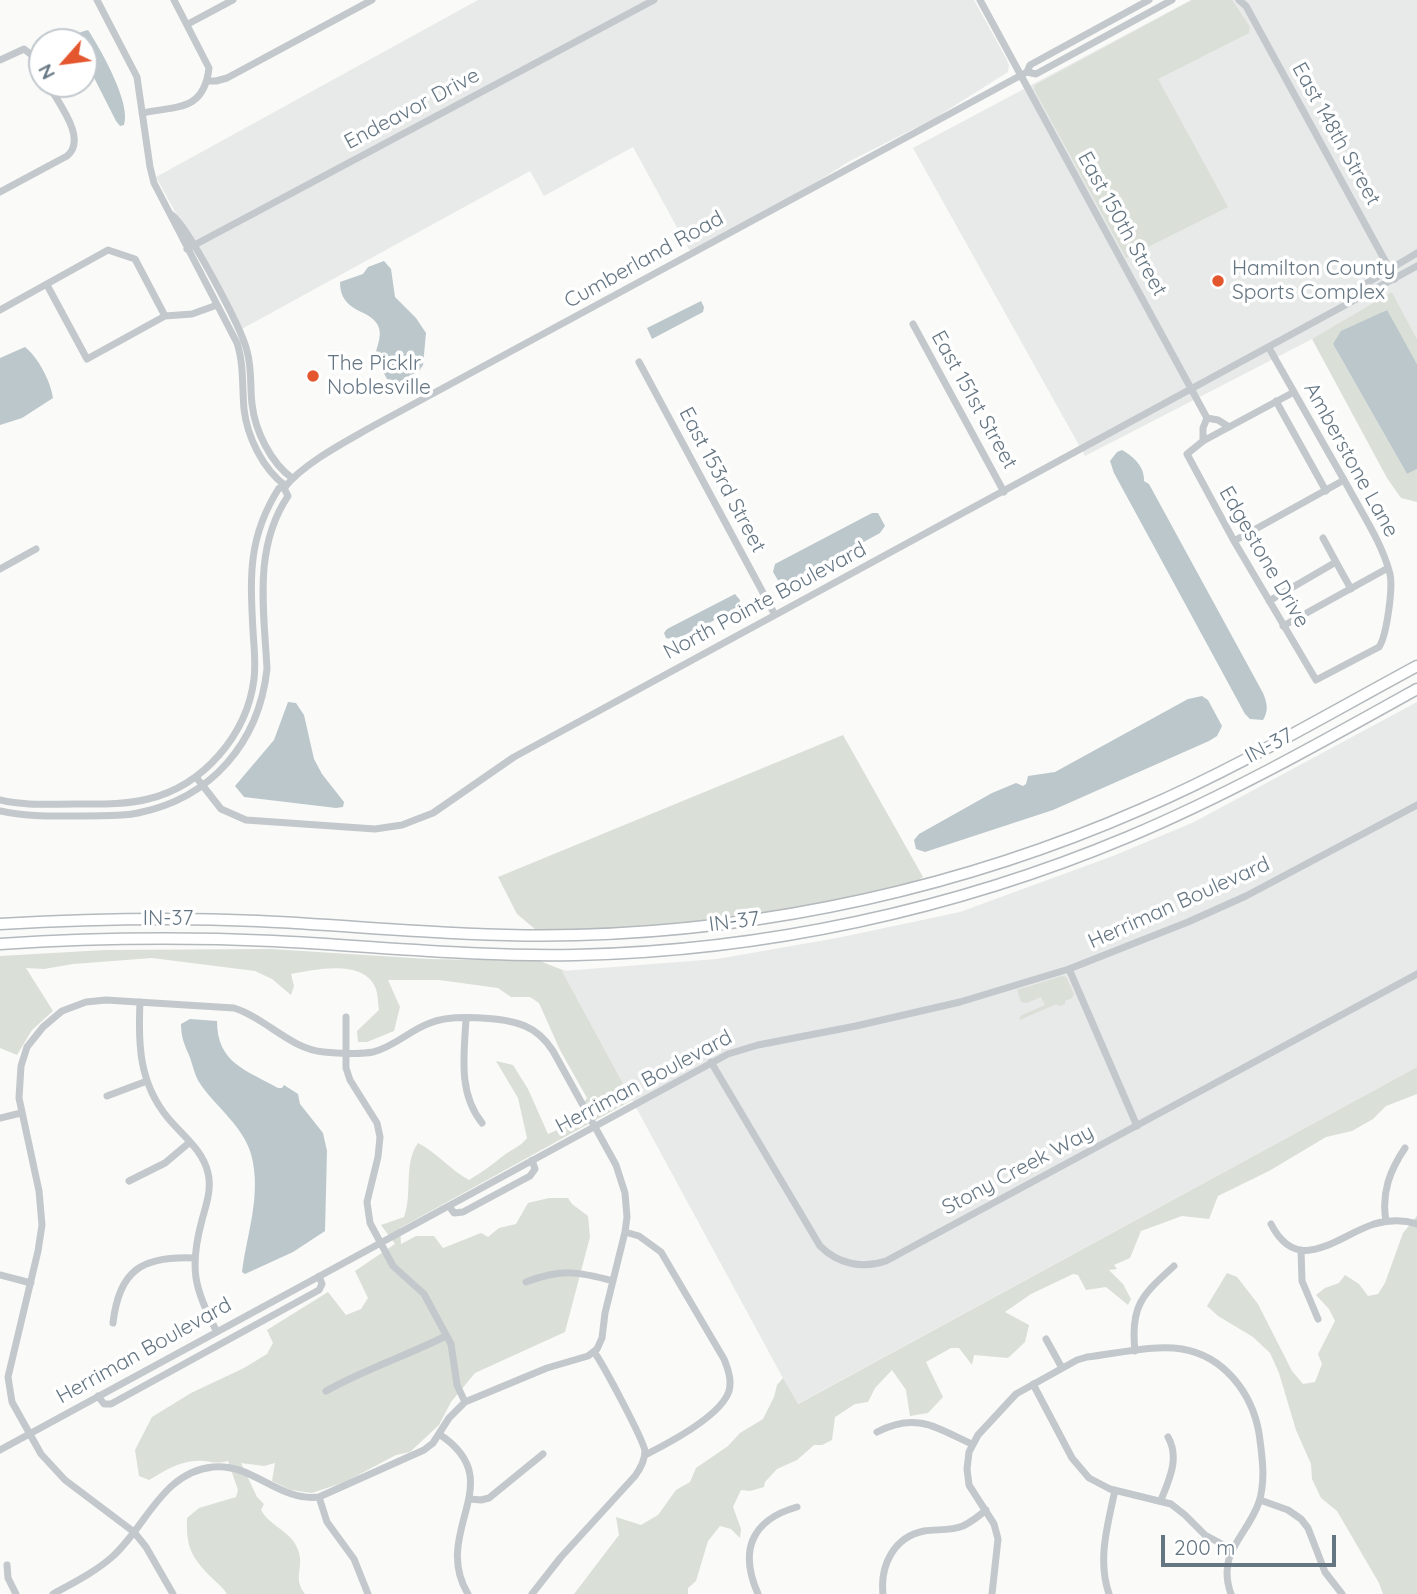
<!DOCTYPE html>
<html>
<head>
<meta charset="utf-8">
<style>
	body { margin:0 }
	#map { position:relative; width:1417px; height:1594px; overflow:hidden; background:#fafaf8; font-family:Quicksand,sans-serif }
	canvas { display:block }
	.north { position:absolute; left:28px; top:28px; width:70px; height:70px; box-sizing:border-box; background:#fff; border:2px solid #c1c8cd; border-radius:50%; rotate:242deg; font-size:19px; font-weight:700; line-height:28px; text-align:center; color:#657683 }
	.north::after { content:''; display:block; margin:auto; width:24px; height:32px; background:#e4572e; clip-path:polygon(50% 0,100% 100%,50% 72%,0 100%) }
	.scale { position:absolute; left:1161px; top:1535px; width:175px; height:32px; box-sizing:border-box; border:4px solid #657683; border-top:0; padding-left:9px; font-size:21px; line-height:24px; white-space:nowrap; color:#657683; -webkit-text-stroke:5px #fff; paint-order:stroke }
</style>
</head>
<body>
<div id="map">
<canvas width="1417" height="1594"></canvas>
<div class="north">N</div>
<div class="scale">200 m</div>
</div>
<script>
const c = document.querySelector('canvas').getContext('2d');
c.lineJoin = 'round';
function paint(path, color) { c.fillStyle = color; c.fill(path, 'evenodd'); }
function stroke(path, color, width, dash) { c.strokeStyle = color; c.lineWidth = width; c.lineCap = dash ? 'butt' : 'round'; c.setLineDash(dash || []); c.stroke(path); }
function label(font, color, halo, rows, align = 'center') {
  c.font = font + ' Quicksand,sans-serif'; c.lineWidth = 7; c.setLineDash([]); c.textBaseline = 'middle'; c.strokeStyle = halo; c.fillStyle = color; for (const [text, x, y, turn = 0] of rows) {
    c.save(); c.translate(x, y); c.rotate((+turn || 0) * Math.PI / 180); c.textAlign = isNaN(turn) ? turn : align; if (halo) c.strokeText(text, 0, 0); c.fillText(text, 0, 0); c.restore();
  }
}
paint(new Path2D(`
	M478,0H974L1006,58L1009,65L1008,72L935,118L848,162L800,193L691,253L633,147L544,196L530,171L240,330L156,177Z
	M1191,0H1417V339L1392,292L1318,336L1085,456L913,148Z
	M1417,702V1067L797,1404L562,971L717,959L837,938L960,912L1113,856L1194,822Z`), '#e8e9e9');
paint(new Path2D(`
	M1192,0H1232L1250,27L1249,33L1158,79L1228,207L1126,258L1034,89L1035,85Z
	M1392,292L1417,339V364L1386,310L1333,344L1407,474L1417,469V502L1401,498L1387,478L1312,339Z
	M843,735L923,877L902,891L716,924L542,935L517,914L498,877Z
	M271,949L428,959L540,961L565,971H562L632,1100L400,1228L401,1244L416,1236H434L443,1248L481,1233L488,1237L499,1228L516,1224L528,1203L549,1198H568L572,1204L588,1216L590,1237L565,1332L475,1373L451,1402L439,1425L410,1452L396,1455L345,1482L312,1493L291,1490L272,1481L275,1463L264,1466L241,1463L257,1497L264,1504L261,1510C268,1524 285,1529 294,1542C309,1565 290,1575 305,1594H227C223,1587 217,1583 212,1578C191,1557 186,1547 187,1518L199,1508L236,1497L238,1490L228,1461C213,1465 209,1460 195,1461C178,1462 164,1471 149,1480L139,1476L135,1450L152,1417L191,1393L244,1368L267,1354L273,1343L267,1330L328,1292L346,1315L361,1309L368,1298L355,1271L395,1244L381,1225L404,1217C413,1193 403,1164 418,1143C439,1154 449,1169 469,1180C481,1173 492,1165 503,1156C512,1149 520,1147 527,1138L518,1098L496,1061L513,1065L528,1089L548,1134L566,1126L587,1098L560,1050L539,1003L530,997H511L498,988L439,980H388L400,1007L394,1031L367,1042H358L357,1031L379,1010C378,1004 378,995 376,989C364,958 315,970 291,974L294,986L291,995L272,979L255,971L152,958L73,964L44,969L26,968L53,1011L32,1030L17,1055L0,1048V956L105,950Z
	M1062,976L1066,977L1074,994L1072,998L1065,1001V1004L1059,1006L1056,1004L1020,1020V1016L1045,1005L1041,997L1027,1003L1021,1002L1017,990Z
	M1417,1067V1094L1386,1106L1373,1119L1352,1131L1326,1137L1269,1171L1218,1196L1209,1219L1182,1216L1141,1231L1130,1258L1114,1265L1117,1269L1109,1270L1123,1284L1131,1299L1128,1305L1106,1287L1086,1290L1078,1275L1073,1274L1031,1294L1005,1312L1029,1325L1025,1342L1008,1358L974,1355L972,1365L959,1348H951L926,1362L943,1397L928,1413L910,1416L906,1390L892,1370L875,1388L868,1402L855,1404L835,1417L832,1440L822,1445H814L797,1460L777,1469L765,1482L764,1487L750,1491L741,1490L733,1507L741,1529L740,1538L731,1529L720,1526L708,1541L696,1581L688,1588V1594H574L619,1535L616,1517L641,1525L658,1515L676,1490L690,1482L696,1468L728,1446L740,1433L763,1419L774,1397L777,1385L783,1378L798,1404Z
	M1417,1216V1594H1383L1379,1583L1337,1511L1321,1498L1312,1479L1311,1464L1296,1430L1279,1373L1270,1353L1253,1337L1218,1316L1207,1306L1227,1273L1237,1277L1258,1304L1292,1371L1303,1384L1315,1382L1322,1364L1318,1354L1335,1321L1329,1309L1316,1295L1325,1288L1339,1283L1345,1275L1359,1284L1368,1296L1378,1294L1385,1283L1403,1233Z`), '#dadfd7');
paint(new Path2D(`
	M88,30C100,48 132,104 124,125L120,126L116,121L84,58V42H76L75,38L81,32Z
	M384,261L391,269L395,297L416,318L426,333L423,365L419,371L398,383L387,379L375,357C376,348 382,337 379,328C373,308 340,315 340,282L363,274L368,267Z
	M701,301L704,307L703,312L652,339L647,328Z
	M1387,310L1417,364V469L1407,474L1333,344L1341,331Z
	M25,347C38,357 51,382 53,398L22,418L0,425V358Z
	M1122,450C1133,456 1145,467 1144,481L1149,484L1263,693C1267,703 1269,710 1263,720L1250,719L1245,714L1114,473L1110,461L1117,452Z
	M872,513H878L885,526L880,533L787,584L779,582L773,572L775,564Z
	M735,594L740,600L739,606C724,614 680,643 666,638L664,633L667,629Z
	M1202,696L1208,700L1222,726L1217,736L1209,741L1053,810L925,852L916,849L914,840L919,834L992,793L1016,783L1023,786L1026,784L1028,776L1055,772L1188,699Z
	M288,702L296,703L304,715L314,759L322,774L344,802L343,807L336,808L244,797L235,786L274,740Z
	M190,1019L217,1021C217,1063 246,1070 278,1088H282L284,1085L298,1094L300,1104L323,1133L327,1151L325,1231L293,1252L245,1274L242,1272C247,1233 262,1194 251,1154C243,1126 217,1108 201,1085C194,1075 193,1065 189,1055C184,1044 181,1036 181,1024Z`), '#bbc7cb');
const highway = new Path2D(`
	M0,924C86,919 172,917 258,921C364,926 470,938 576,935C770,930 964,887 1142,809C1237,768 1326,715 1417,666
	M0,944C91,938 182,937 273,941C374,946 474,957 575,955C764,951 954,910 1128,837C1228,795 1322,742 1417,689`);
stroke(highway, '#b4b9bd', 13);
stroke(new Path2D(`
	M97,0L137,77L150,167L154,183L237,343C244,364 242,387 244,409C247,436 263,470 286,486
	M980,0L1207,418L1203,428V441
	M1239,0L1246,6L1395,279
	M188,24L233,0
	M0,60L24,49L33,56L42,72
	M1027,72L1036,74L1172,0
	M207,81H216L227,78L372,0
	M142,113C178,106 204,111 209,68L174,0
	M0,192L67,156C88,139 58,103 48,84
	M172,215C188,227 242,329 247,351C252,368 250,387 252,404C255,431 271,463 292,478
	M187,249L654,0
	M47,285L87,359L165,316
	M1346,303L1347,295L1417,253
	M0,310L108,250L135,259L165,316L192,314L217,305
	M913,324L1004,492
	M1269,348C1295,394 1322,441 1348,487C1363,515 1382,543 1390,574C1393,587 1387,635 1379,647L1316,680L1234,541L1187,454L1203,441L1294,392
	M639,362L775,615
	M1276,401L1326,491
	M1207,418L1218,420L1229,427
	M1323,538L1336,562
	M1234,541L1344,480
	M0,569L36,549
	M1269,601L1336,562L1351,589
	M1283,626L1388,568
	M196,777L221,809L246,820L375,829L402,825L433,813L514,757L1417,266
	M0,800C24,806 49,804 74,804C99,804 124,805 148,799C203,786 247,735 254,679C256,663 254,647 253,631C250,575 248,537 279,488H284C304,463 345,442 373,426L1027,72L1030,65L1149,0
	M0,811C26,817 53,816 80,816C99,815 119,817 138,813C212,798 259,742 267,669C264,610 253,548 288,496L284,488
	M1069,969L1137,1126
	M140,1002C138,1044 139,1083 168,1118C182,1135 203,1150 208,1173C212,1189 206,1205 202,1220C189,1268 194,1289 217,1332
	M346,1017V1068L350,1080L377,1123L380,1137L378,1157L367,1202L370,1223L393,1266L424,1294L451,1344L457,1385L465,1402
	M466,1019C464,1055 458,1093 482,1123
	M711,1062L820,1246C838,1264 862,1269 886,1261L1417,974
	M107,1096L147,1081
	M0,1118L21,1113
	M129,1181L165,1163L190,1142
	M449,1206L454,1213L463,1212L530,1176L535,1169L532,1160
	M1386,1221C1381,1193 1390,1170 1405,1148
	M1271,1224C1298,1277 1337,1236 1374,1224C1389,1220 1402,1219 1417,1224
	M625,1232L639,1236L661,1252L724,1359C728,1369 732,1380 729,1391C721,1416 667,1444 645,1455
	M1301,1250L1302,1281L1318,1319
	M0,1275L31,1283
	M526,1282C561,1269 577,1271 613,1281
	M113,1323C119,1270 142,1256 194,1258
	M1046,1339L1062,1368
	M1135,1351C1130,1306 1142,1295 1174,1266
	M1033,1384L1072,1458L1089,1478L1110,1489L1171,1504L1185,1515L1205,1535L1231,1549
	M326,1391C365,1369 406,1356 446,1336
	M98,1396L104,1404H111L319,1290L322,1284L319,1276
	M877,1432C916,1412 935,1427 972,1444
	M439,1434C512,1482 430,1530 468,1594
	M0,1450L728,1054L758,1045L856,1026L960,1002L1069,969L1188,922L1246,896L1417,805
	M319,1497L327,1522L354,1559L368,1594
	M470,1499L481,1500L489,1498L543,1454
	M1161,1500C1169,1480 1180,1458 1168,1437
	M1260,1500L1288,1510L1301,1519L1308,1528L1325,1572L1342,1594
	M7,1565L8,1578L16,1594
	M53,1594C73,1583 95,1572 112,1557C146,1527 162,1472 213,1467C253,1463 279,1502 319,1497L424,1450L433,1443L449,1418L465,1402L547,1368L588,1356L597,1349L602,1338L605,1313L625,1232L627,1217L625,1193L616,1165L553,1051C546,1040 537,1031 525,1026C504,1017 450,1014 430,1023C410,1030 394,1047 373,1052C358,1055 339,1053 324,1052C290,1049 266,1018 234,1008L106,1000L86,1002L62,1011L43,1027L27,1047L21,1066L19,1098L39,1191L42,1225L38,1251L8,1377L12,1402L41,1454L65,1480L134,1532L146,1547L173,1594
	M532,1594L561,1557L635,1476C640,1469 645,1460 645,1451C643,1439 602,1362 594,1352
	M758,1594C739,1551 751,1520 797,1507
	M883,1594C880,1565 894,1537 924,1531C937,1529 951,1531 963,1526C971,1522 979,1516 986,1510
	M992,1594L998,1539L994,1524L969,1485L967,1469L969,1452L978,1435L1016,1394L1077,1360L1087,1357C1115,1354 1154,1344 1182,1349C1224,1356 1252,1393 1259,1433C1262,1455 1266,1480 1259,1502C1247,1537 1216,1552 1231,1594
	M1109,1594C1097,1559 1108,1524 1115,1490`), '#c3c8cc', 7);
stroke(highway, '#fff', 10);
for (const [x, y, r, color] of [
	[1218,281,7,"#e4572e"],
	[313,376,7,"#e4572e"]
]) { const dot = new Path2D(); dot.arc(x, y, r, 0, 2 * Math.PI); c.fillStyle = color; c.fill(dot); stroke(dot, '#fff', 2.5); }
label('21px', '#657683', '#fff', [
	["Endeavor Drive",412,109,-28],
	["East 148th Street",1336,134,61],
	["East 150th Street",1122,224,61],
	["Cumberland Road",644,260,-29],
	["East 151st Street",974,400,61],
	["Amberstone Lane",1351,460,61],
	["East 153rd Street",722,480,62],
	["Edgestone Drive",1264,557,60],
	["North Pointe Boulevard",765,601,-28],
	["IN-37",1269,746,-28],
	["Herriman Boulevard",1179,903,-24],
	["IN-37",168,919],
	["IN-37",734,922,-7],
	["Herriman Boulevard",644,1082,-28],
	["Stony Creek Way",1018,1170,-28],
	["Herriman Boulevard",144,1351,-29]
]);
label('21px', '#657683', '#fff', [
	["Hamilton County",1232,269],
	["Sports Complex",1232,293],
	["The Picklr",327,364],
	["Noblesville",327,388]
], 'left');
</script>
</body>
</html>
